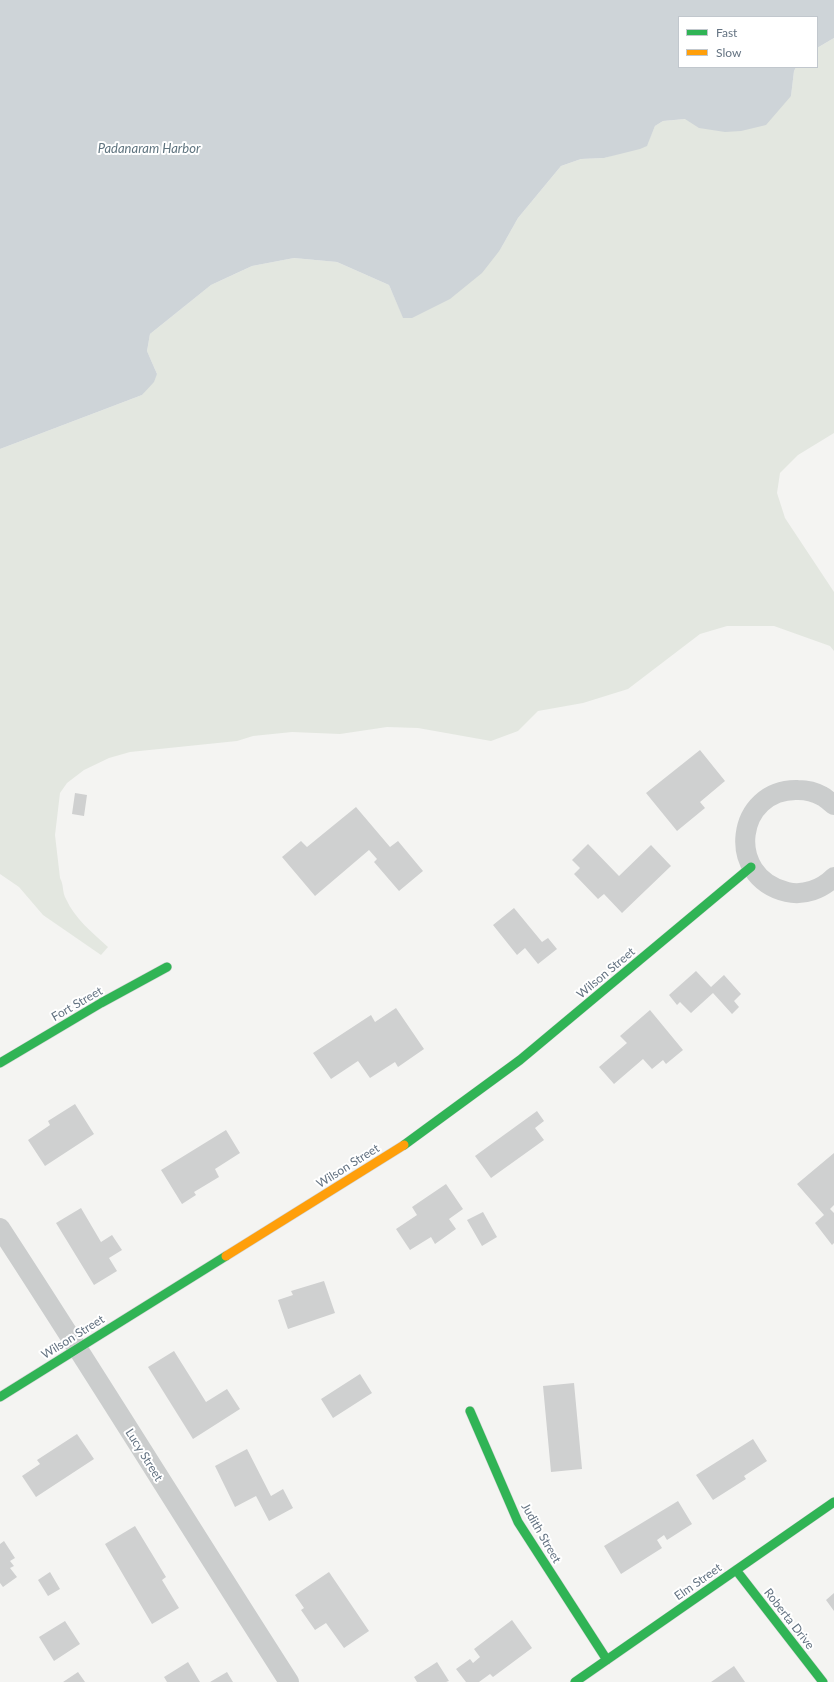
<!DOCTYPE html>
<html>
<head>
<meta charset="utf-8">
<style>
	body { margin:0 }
	#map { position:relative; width:834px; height:1682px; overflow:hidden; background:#f4f4f2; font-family:Lato,sans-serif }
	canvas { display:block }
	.legend { position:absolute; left:678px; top:16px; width:140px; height:52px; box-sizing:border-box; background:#fff; border:1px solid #c1c7cd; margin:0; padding:5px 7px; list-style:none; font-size:12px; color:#647382 }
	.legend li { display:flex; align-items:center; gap:8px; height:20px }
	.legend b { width:20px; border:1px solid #c1c7cd }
</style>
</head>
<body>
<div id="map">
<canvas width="834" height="1682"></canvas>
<ul class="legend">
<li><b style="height:5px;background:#30b455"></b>Fast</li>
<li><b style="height:5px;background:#ff9f0a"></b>Slow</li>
</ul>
</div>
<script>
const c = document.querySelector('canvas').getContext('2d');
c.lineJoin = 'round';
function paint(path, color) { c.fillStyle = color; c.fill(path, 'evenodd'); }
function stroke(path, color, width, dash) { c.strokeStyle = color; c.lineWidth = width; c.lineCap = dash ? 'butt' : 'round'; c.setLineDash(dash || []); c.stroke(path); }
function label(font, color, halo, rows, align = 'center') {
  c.font = font + ' Lato,sans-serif'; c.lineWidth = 4; c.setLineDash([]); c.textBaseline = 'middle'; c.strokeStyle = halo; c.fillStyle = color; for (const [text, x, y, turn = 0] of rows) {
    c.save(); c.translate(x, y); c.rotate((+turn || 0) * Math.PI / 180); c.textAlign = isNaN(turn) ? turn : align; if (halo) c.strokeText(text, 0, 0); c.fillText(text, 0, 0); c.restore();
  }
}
paint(new Path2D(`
	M834,38V433L798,455L780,473L777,493L785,518L834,592V651L830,646L774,626H727L700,634L628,689L583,703L538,711L518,731L491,741L418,728L387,727L340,734L292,732L253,736L237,741L130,752L109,758L84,770L67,783L60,793L55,835L60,878C64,885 62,892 66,899C75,919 92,932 108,947L101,955L43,915L19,887L0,874V449L142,395L157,374L147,351L150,334L211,285L252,266L294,258L337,262L389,285L403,317L500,250L518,218L561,166L581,159L604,158L647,145L655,126L663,121L685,119L791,96L794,71L796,67H817V48Z`), '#e3e7e0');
paint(new Path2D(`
	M0,0H834V38L817,48V17H679V67H796L794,71L791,96L766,125L741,131L725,132L699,128L685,119L663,121L655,126L647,146L640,149L604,158L581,159L561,166L518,218L500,250L482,273L450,299L412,318H403L389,285L337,262L294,258L252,266L211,285L150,334L147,351L157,374L154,382L142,395L0,449Z`), '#ced4d8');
paint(new Path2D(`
	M700,750L725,781L700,802L705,808L677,831L646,793Z
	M75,793L87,795L84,816L72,814Z
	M356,807L390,847L398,841L423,871L399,891L374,862L377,859L369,850L315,896L282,857L301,841L307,847Z
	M588,844L619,876L651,845L671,866L622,913L604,894L598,899L574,874L580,868L572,860Z
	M514,908L542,942L548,938L557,949L538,964L525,948L517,955L493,925Z
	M696,971L711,987L724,975L741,994L734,1001L739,1007L732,1014L713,993L691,1013L680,1002L677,1005L669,995Z
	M396,1008L424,1049L398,1067L395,1062L370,1078L358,1061L331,1079L313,1053L371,1015L375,1022Z
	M650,1010L683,1050L666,1064L663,1060L652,1069L643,1059L614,1084L599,1067L627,1043L620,1036Z
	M75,1104L94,1134L45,1166L28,1140L50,1125L48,1121Z
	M537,1111L544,1121L535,1128L544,1140L491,1178L475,1156Z
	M226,1130L240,1153L215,1169L219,1177L194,1192L196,1195L182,1204L161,1170Z
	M834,1153V1205L830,1209L834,1213V1243L832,1245L815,1223L824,1215L797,1184Z
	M446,1184L463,1209L449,1219L456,1229L435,1244L431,1237L410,1250L396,1229L417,1215L412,1207Z
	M81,1208L101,1242L112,1235L122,1250L109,1258L117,1271L94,1285L56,1223Z
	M483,1212L497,1237L482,1246L467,1220Z
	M324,1281L335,1313L288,1329L278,1300L293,1295L291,1291Z
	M174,1351L206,1402L227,1389L240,1409L193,1439L148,1367Z
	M360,1374L372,1393L333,1418L321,1399Z
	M574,1383L582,1469L551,1472L543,1386Z
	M77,1434L94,1459L36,1497L22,1476L40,1464L37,1460Z
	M753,1439L767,1461L744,1476L746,1479L713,1500L696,1475Z
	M247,1449L271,1496L283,1489L293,1508L269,1521L256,1496L235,1507L215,1466Z
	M678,1501L692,1524L667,1540L664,1535L657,1540L662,1548L621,1574L604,1546Z
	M135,1526L166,1577L162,1580L179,1608L152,1624L105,1544Z
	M4,1541L15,1558L10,1561L14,1566L10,1568L17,1577L3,1587L0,1583V1544Z
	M50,1572L60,1589L48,1596L38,1580Z
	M329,1572L369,1631L344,1648L326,1623L315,1630L301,1610L304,1608L295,1595Z
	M834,1593V1611L826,1600Z
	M512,1620L532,1648L493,1677L490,1674L479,1682H466L456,1669L470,1659L473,1663L480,1657L474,1649Z
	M65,1621L80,1644L54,1661L39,1637Z
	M188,1662L200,1682H167L164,1677Z
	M437,1662L449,1681L446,1682H417L414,1677Z
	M734,1666L745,1682H711Z
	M78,1672L85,1682H63Z
	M227,1672L233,1682H210Z`), '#cfd0d0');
const fast = new Path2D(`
	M0,1063L101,1003L167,967
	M404,1145L520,1060L751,867
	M0,1397L226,1256
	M470,1411L518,1522L607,1660
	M736,1570L823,1682
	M575,1682L834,1502`);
const slow = new Path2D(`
	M226,1256L404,1145`);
stroke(fast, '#d0d2d2', 10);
stroke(slow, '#d0d2d2', 10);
stroke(new Path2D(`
	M834,805C830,802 826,798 822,796C815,792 806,790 798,790C736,788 724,877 787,892C804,896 822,889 834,877
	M0,1228C98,1378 192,1531 289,1682`), '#cbcdcd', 20);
stroke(fast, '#30b455', 9);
stroke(slow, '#ff9f0a', 9);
label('12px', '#647382', '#fff', [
	["Wilson Street",606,973,-40],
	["Fort Street",77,1004,-30],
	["Wilson Street",348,1166,-32],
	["Wilson Street",73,1337,-32],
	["Lucy Street",144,1455,58],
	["Judith Street",541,1533,60],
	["Elm Street",698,1582,-35],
	["Roberta Drive",789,1619,52]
]);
label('italic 13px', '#5f747f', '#fff', [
	["Padanaram Harbor",149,149]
]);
</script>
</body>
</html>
